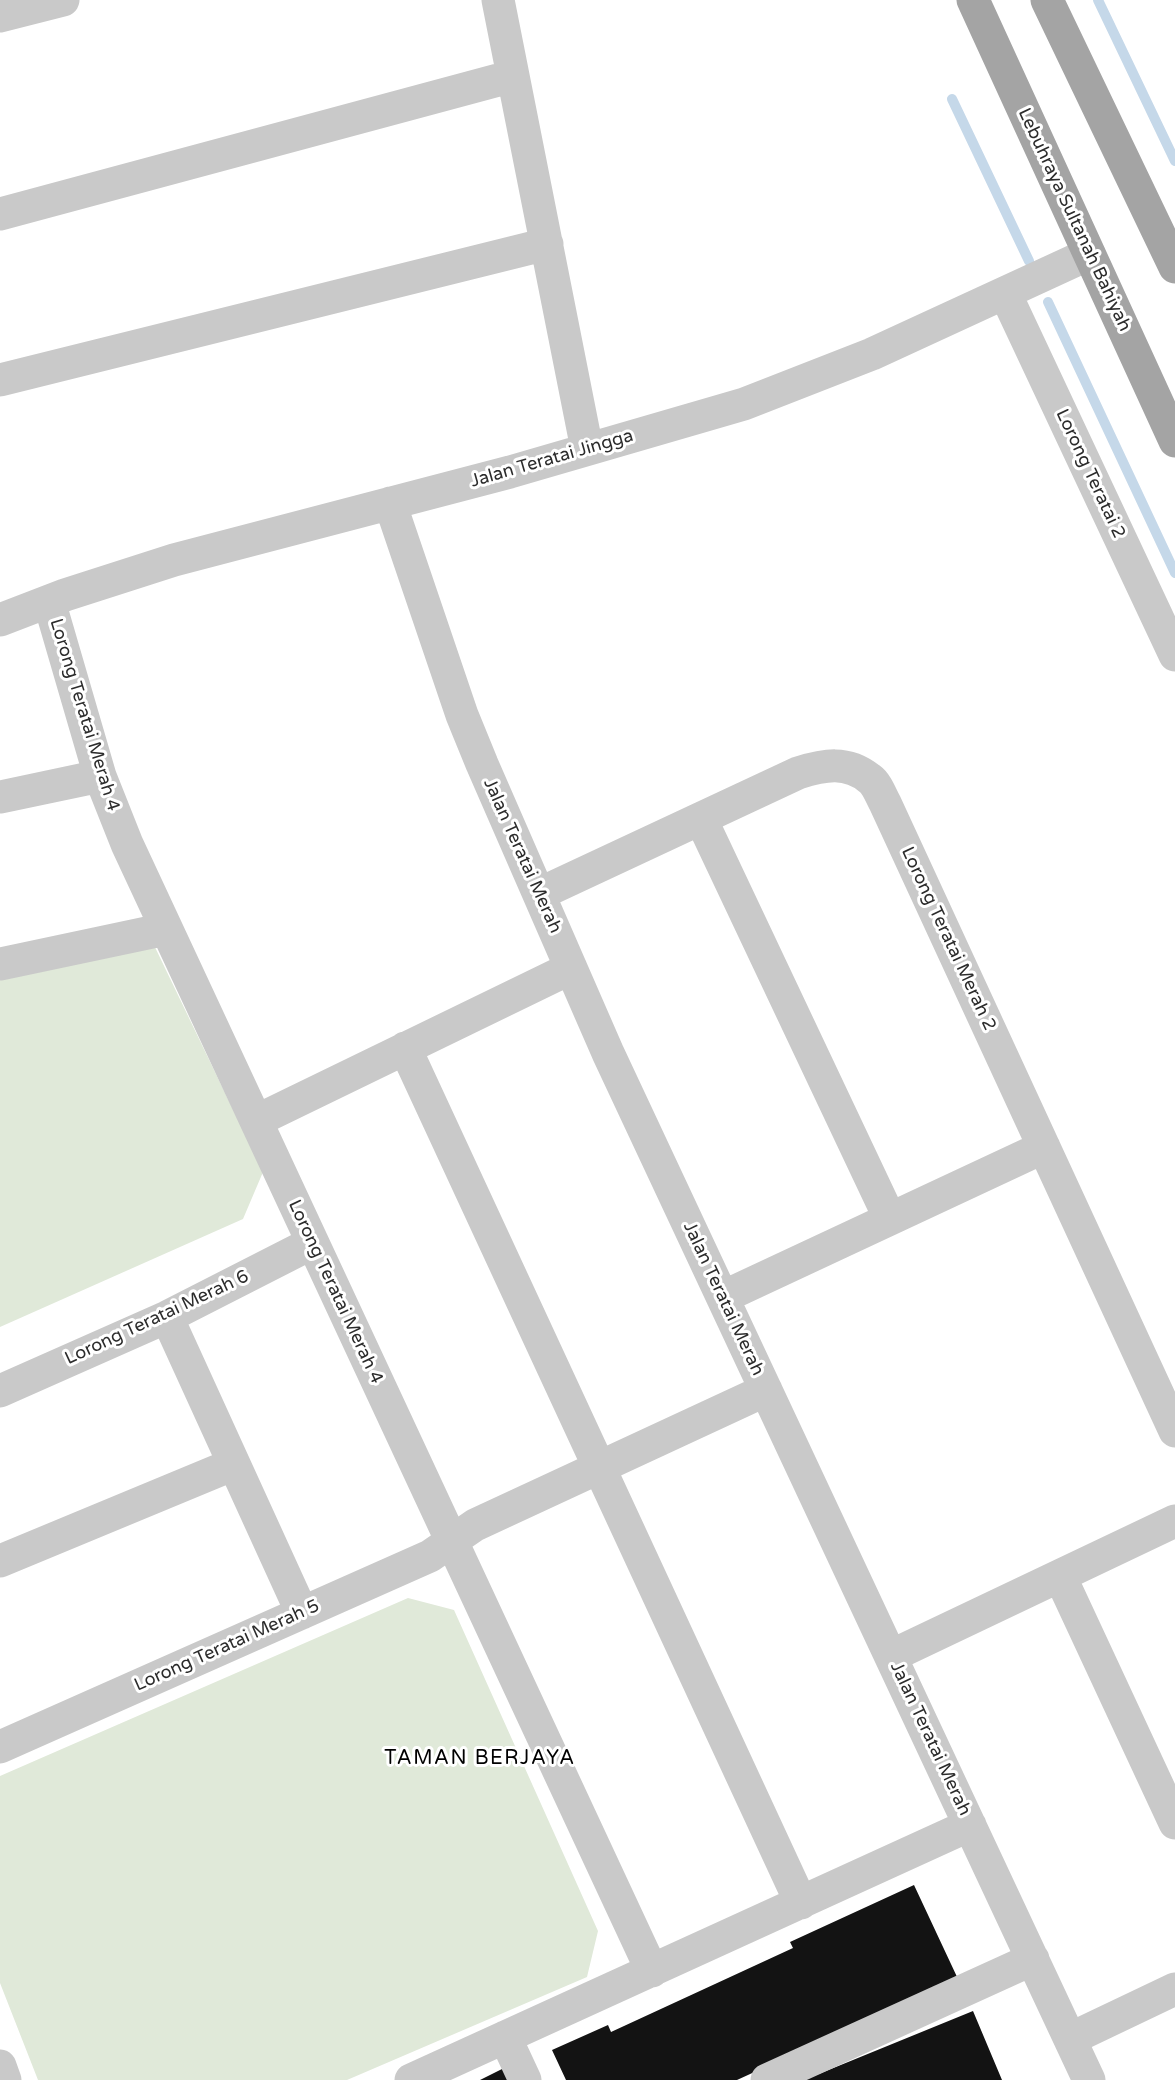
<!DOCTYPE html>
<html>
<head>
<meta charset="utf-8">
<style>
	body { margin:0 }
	canvas { display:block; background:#fff }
</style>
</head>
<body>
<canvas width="1175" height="2080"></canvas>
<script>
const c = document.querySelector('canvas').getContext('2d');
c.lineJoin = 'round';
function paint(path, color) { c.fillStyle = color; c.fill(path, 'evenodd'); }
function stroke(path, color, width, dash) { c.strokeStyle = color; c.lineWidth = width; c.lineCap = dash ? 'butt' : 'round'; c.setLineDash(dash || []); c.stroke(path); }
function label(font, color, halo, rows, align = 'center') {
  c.font = font + ' "Varela Round",sans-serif'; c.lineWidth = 6; c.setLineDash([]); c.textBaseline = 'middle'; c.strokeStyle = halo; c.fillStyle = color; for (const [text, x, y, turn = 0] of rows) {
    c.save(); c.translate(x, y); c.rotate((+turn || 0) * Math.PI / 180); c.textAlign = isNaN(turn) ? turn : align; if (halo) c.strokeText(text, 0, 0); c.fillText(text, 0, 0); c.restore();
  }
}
paint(new Path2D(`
	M153,943L263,1172L243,1219L0,1327V973Z
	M408,1598L454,1610L598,1931L587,1977L347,2080H38L0,1983V1776Z`), '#e0e9d9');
stroke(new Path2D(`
	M1098,0L1175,161
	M952,99L1029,261
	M1048,302L1175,573`), '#c5d8e9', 10);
paint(new Path2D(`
	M914,1885L958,1979L737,2080H566L552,2050L608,2025L611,2032L793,1948L790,1942Z
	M973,2011L1002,2080H804Z
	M506,2067L512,2080H480Z`), '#131313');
stroke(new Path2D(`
	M498,0L587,449
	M0,16L63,0
	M0,214L513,76
	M1005,293L1175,655
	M0,380L547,244
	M390,503L462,715L482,764L608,1053L1089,2080
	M49,601L100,776L127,844L652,1971
	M0,620L65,595L174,560L510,472L744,404L872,354L1089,254
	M0,797L100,776
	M701,819L890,1219
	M539,894L798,773C824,765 847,760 870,779C877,784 881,796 885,803L1175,1431
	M0,964L166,929
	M405,1048L801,1903
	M256,1121L571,968
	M723,1297L1044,1147
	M167,1317L302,1613
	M0,1391L167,1317L312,1243
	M0,1561L234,1464
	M1060,1576L1175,1823
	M891,1656L1175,1521
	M0,1747L430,1556L475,1525L766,1390
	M505,2037L525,2080
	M1070,2039L1175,1989
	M0,2066L5,2080
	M411,2080L970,1825
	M767,2080L1033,1959`), '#c9c9c9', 33);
stroke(new Path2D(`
	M973,0L1175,441
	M1047,0L1175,267`), '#a4a4a4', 33);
label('18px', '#2c2c2c', '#fff', [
	["Lebuhraya Sultanah Bahiyah",1074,220,65],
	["Jalan Teratai Jingga",552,459,-16],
	["Lorong Teratai 2",1090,474,65],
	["Lorong Teratai Merah 4",84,715,73],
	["Jalan Teratai Merah",522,856,66],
	["Lorong Teratai Merah 2",948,939,65],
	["Lorong Teratai Merah 4",335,1292,65],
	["Jalan Teratai Merah",723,1299,65],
	["Lorong Teratai Merah 6",157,1318,-25],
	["Lorong Teratai Merah 5",227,1646,-24],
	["Jalan Teratai Merah",930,1739,65]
]);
c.letterSpacing = '1.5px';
label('20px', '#000', '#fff', [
	["TAMAN BERJAYA",480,1759]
]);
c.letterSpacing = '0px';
</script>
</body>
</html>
